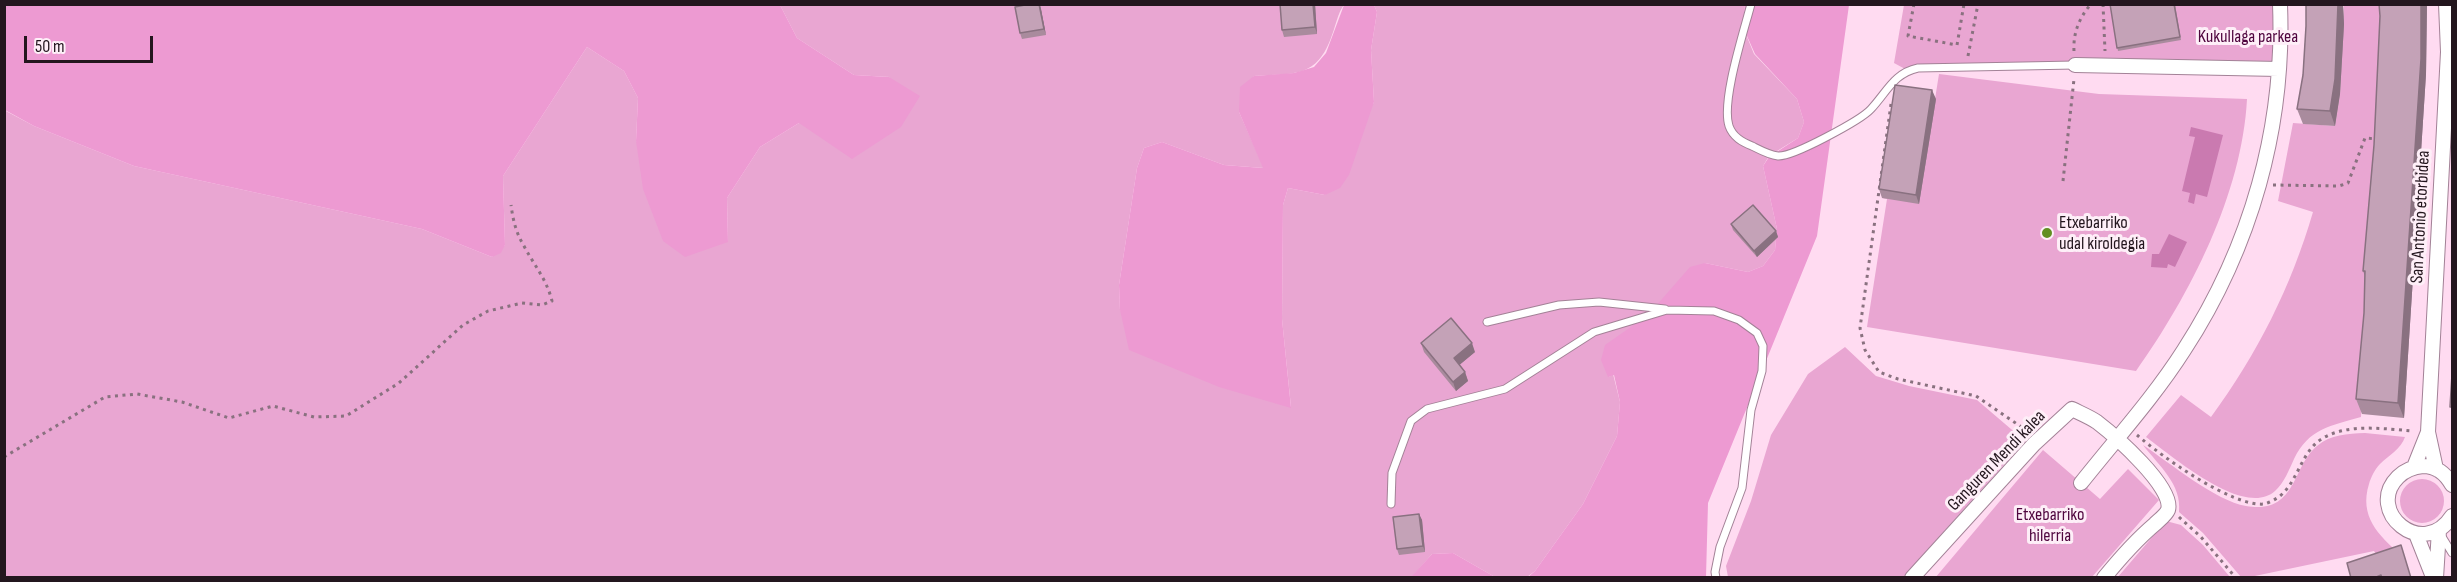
<!DOCTYPE html>
<html>
<head>
<meta charset="utf-8">
<style>
	body { margin:0 }
	#map { position:relative; width:2457px; height:582px; overflow:hidden; background:#ffdbf1; font-family:"Sofia Sans Condensed",sans-serif }
	canvas { display:block }
	.frame { position:absolute; inset:0; border:6px solid #23161e; pointer-events:none }
	.scale { position:absolute; left:24px; top:36px; width:129px; height:27px; box-sizing:border-box; border:3px solid #23161e; border-top:0; padding-left:8px; font-size:18px; line-height:21px; white-space:nowrap; color:#23161e; -webkit-text-stroke:4px #feeff8; paint-order:stroke }
</style>
</head>
<body>
<div id="map">
<canvas width="2457" height="582"></canvas>
<div class="frame"></div>
<div class="scale">50 m</div>
</div>
<script>
const c = document.querySelector('canvas').getContext('2d');
c.lineJoin = 'round';
function paint(path, color) { c.fillStyle = color; c.fill(path, 'evenodd'); }
function stroke(path, color, width, dash) { c.strokeStyle = color; c.lineWidth = width; c.lineCap = dash ? 'butt' : 'round'; c.setLineDash(dash || []); c.stroke(path); }
function label(font, color, halo, rows, align = 'center') {
  c.font = font + ' "Sofia Sans Condensed",sans-serif'; c.lineWidth = 6; c.setLineDash([]); c.textBaseline = 'middle'; c.strokeStyle = halo; c.fillStyle = color; for (const [text, x, y, turn = 0] of rows) {
    c.save(); c.translate(x, y); c.rotate((+turn || 0) * Math.PI / 180); c.textAlign = isNaN(turn) ? turn : align; if (halo) c.strokeText(text, 0, 0); c.fillText(text, 0, 0); c.restore();
  }
}
paint(new Path2D(`
	M780,5H1344C1338,12 1336,25 1332,35C1317,79 1294,73 1254,76L1239,112L1264,168L1224,165L1162,142L1144,148L1137,168L1119,285L1120,310L1291,407L1282,319L1283,205L1288,188L1325,195L1374,102L1371,50L1377,12L1374,5H1745L1743,27L1754,54L1797,99L1804,122L1798,138L1769,156L1763,166L1777,229L1775,250L1763,266L1748,272L1705,263L1609,377L1613,374L1620,402L1617,436L1583,504L1535,571L1527,577H1495L1453,553L1432,554L1411,578H5L4,110L34,126L134,166L422,229L492,257L505,245L503,176L587,47L624,71L638,98L636,141L728,242L727,198L760,147L799,123L890,77L854,75L797,38Z
	M1904,5H2280L2279,69L2106,64L1907,70L1894,63Z
	M2344,5H2384L2361,417C2331,426 2309,428 2294,459C2289,470 2284,483 2275,491C2244,519 2171,455 2146,437L2181,395L2211,417C2258,353 2291,287 2313,212L2278,201L2293,123L2335,126L2340,94Z
	M1939,74L2099,94L2247,99C2242,194 2190,295 2136,371L1867,327L1887,199L1882,198L1935,99Z
	M1845,347L1876,376L1909,386L1977,400L2025,441L1903,577H1728L1726,566L1751,501L1771,435L1808,374Z
	M2365,433L2405,437C2401,449 2389,455 2380,464C2375,469 2371,477 2369,484C2359,516 2378,535 2401,555L2380,560L2374,551L2250,577H2241L2203,533L2179,512C2182,484 2159,466 2143,445C2170,463 2216,501 2246,506C2297,515 2292,466 2317,446C2331,434 2347,434 2365,433Z
	M2043,450L2100,499L2128,469L2159,500L2092,577L1935,578Z
	M2400 501a22 22 0 1 1 44 0a22 22 0 1 1-44 0Z
	M2166,521L2181,525L2203,545L2230,577L2117,578Z`), '#e9a6d2');
paint(new Path2D(`
	M4,5H780L797,38L854,75L889,77L920,96L901,127L852,159L799,123L760,147L727,198L728,242L685,257L663,241L643,189L636,141L638,98L624,71L587,47L503,176L505,245L501,253L492,257L422,229L134,166L34,126L5,110Z
	M1344,5H1374L1377,12L1371,50L1374,102L1349,175L1340,188L1325,195L1288,188L1283,205L1282,319L1291,408L1219,387L1129,350L1120,310L1119,285L1137,168L1144,148L1162,142L1224,165L1263,168L1239,112L1240,87L1254,76L1294,73L1314,67L1326,53Z
	M1745,5H1849L1817,236L1708,503L1706,577L1527,578L1535,571L1583,504L1617,436L1620,402L1614,375L1608,377L1601,360L1605,345L1648,315L1690,267L1705,263L1748,272L1763,266L1775,250L1777,229L1763,166L1769,157L1798,138L1804,122L1797,99L1755,54L1743,27Z
	M1453,553L1495,577H1411L1432,554Z`), '#ed9ad2');
paint(new Path2D(`
	M2191,127L2223,135L2207,197L2196,194L2194,204L2188,202L2190,193L2182,191L2195,137L2189,136Z
	M2169,234L2187,242L2175,267L2168,264L2167,268L2151,267L2152,254H2159Z`), '#ca7ab0');
const service = new Path2D(`
	M1751,4C1744,31 1721,101 1729,126C1733,137 1742,142 1752,146C1760,150 1769,155 1778,156C1793,157 1861,120 1871,109C1887,92 1894,73 1918,68L2075,65
	M1487,322L1559,305L1599,302L1665,309
	M1391,504L1392,473L1411,421L1427,409L1505,389L1594,332L1667,310L1714,311L1739,320L1757,333L1763,346L1762,371L1751,410L1742,488L1720,547L1715,572L1716,578
	M2441,535L2452,553`);
const minor = new Path2D(`
	M2075,65L2279,69
	M2414,467L2428,432
	M2436,469L2428,432L2448,52L2446,4
	M2081,483C2116,439 2154,397 2184,350C2251,247 2285,127 2280,4
	M2452,485C2446,474 2436,466 2423,466C2413,467 2405,470 2398,477C2364,511 2423,561 2452,516
	M2416,534L2433,577
	M1912,578L2034,444L2072,409C2080,413 2090,417 2097,422C2114,435 2175,488 2168,510C2166,515 2159,520 2155,524C2135,541 2121,557 2104,578
	M2436,578L2439,530`);
stroke(service, '#a38297', 9);
stroke(minor, '#a38297', 16);
stroke(new Path2D(`
	M1914,4L1908,36L1957,45L1964,4
	M2103,4L2105,51
	M2074,51C2073,33 2079,18 2091,4
	M1968,56L1978,4
	M1891,104L1860,328L1865,350L1879,372L1898,379L1976,396L2020,426L2025,433
	M2063,181L2074,79
	M2273,185L2339,186L2348,183L2365,138L2376,139
	M2137,435C2161,456 2232,507 2264,504C2269,503 2276,499 2280,496C2299,480 2301,451 2323,438C2349,423 2385,429 2413,431
	M4,457L105,397L137,394L182,402L229,418L273,406L314,417L346,416L399,383L463,325L488,311L522,303L542,305L552,301C547,280 534,265 524,246C516,233 513,220 511,205
	M2179,517L2201,537L2236,578`), '#89717f', 3, [3, 4.5]);
stroke(service, '#fff', 7);
stroke(minor, '#fff', 14);
paint(new Path2D(`
	M1040,4L1046,35L1022,39L1020,33Z
	M1280,4H1315L1317,34L1284,37L1282,30Z
	M2110,4H2175L2181,40L2118,51Z
	M2306,4H2343L2344,24L2340,94L2335,126L2303,124L2297,109L2303,75L2306,26Z
	M2379,4H2427L2426,74L2404,418L2362,414L2356,399L2364,313L2365,276L2363,271L2374,145L2380,16Z
	M1936,99L1919,204L1882,198L1879,189Z
	M1731,224L1776,231L1778,237L1757,257L1733,230Z
	M1421,343L1475,352L1459,365L1465,372L1468,381L1456,391L1424,352Z
	M1419,514L1422,520L1425,552L1399,555L1397,549Z`), '#a98b9d');
paint(new Path2D(`
	M1039,4L1041,9L1046,35L1044,29Z
	M1313,4H1315L1317,34L1315,27Z
	M2338,4H2343L2344,24L2340,94L2335,126L2330,111Z
	M2421,4H2427L2426,74L2404,418L2398,403Z
	M1932,90L1936,99L1919,204L1916,195Z
	M1776,231L1778,237L1757,257L1754,251Z
	M1472,343L1475,352L1457,367L1454,358Z
	M1465,372L1468,381L1456,391L1453,382Z
	M1419,514L1422,520L1425,552L1423,546Z`), '#897180');
const building = new Path2D(`
	M1030,4H1039L1044,29L1020,33L1015,7Z
	M1280,4H1313L1315,27L1282,30Z
	M2110,4H2174L2180,37L2117,48Z
	M2306,4H2338L2335,79L2330,111L2297,109L2303,75L2306,26Z
	M2379,4H2421V59L2398,403L2356,399L2364,313L2365,271H2363L2374,145L2380,16Z
	M1895,85L1932,90L1916,195L1879,189Z
	M1753,205L1776,231L1754,251L1731,224Z
	M1451,318L1472,343L1454,358L1465,372L1453,382L1421,343Z
	M2452,374V407H2450Z
	M1419,514L1423,546L1397,549L1393,517Z
	M2401,545L2411,578H2382L2381,575L2374,578H2351L2347,563Z`);
paint(building, '#c4a2b7');
stroke(building, '#897180', 1.5);
for (const [x, y, r, color] of [
	[2047,233,6,"#618f22"]
]) { const dot = new Path2D(); dot.arc(x, y, r, 0, 2 * Math.PI); c.fillStyle = color; c.fill(dot); stroke(dot, '#feeff8', 2); }
label('18px', '#50063f', '#feeff8', [
	["Kukullaga parkea",2248,37],
	["Etxebarriko",2050,515],
	["hilerria",2050,536]
]);
label('18px', '#23161e', '#feeff8', [
	["San Antonio etorbidea",2421,217,-87],
	["Ganguren Mendi kalea",1997,461,-46]
]);
label('18px', '#23161e', '#feeff8', [
	["Etxebarriko",2059,223],
	["udal kiroldegia",2059,244]
], 'left');
</script>
</body>
</html>
